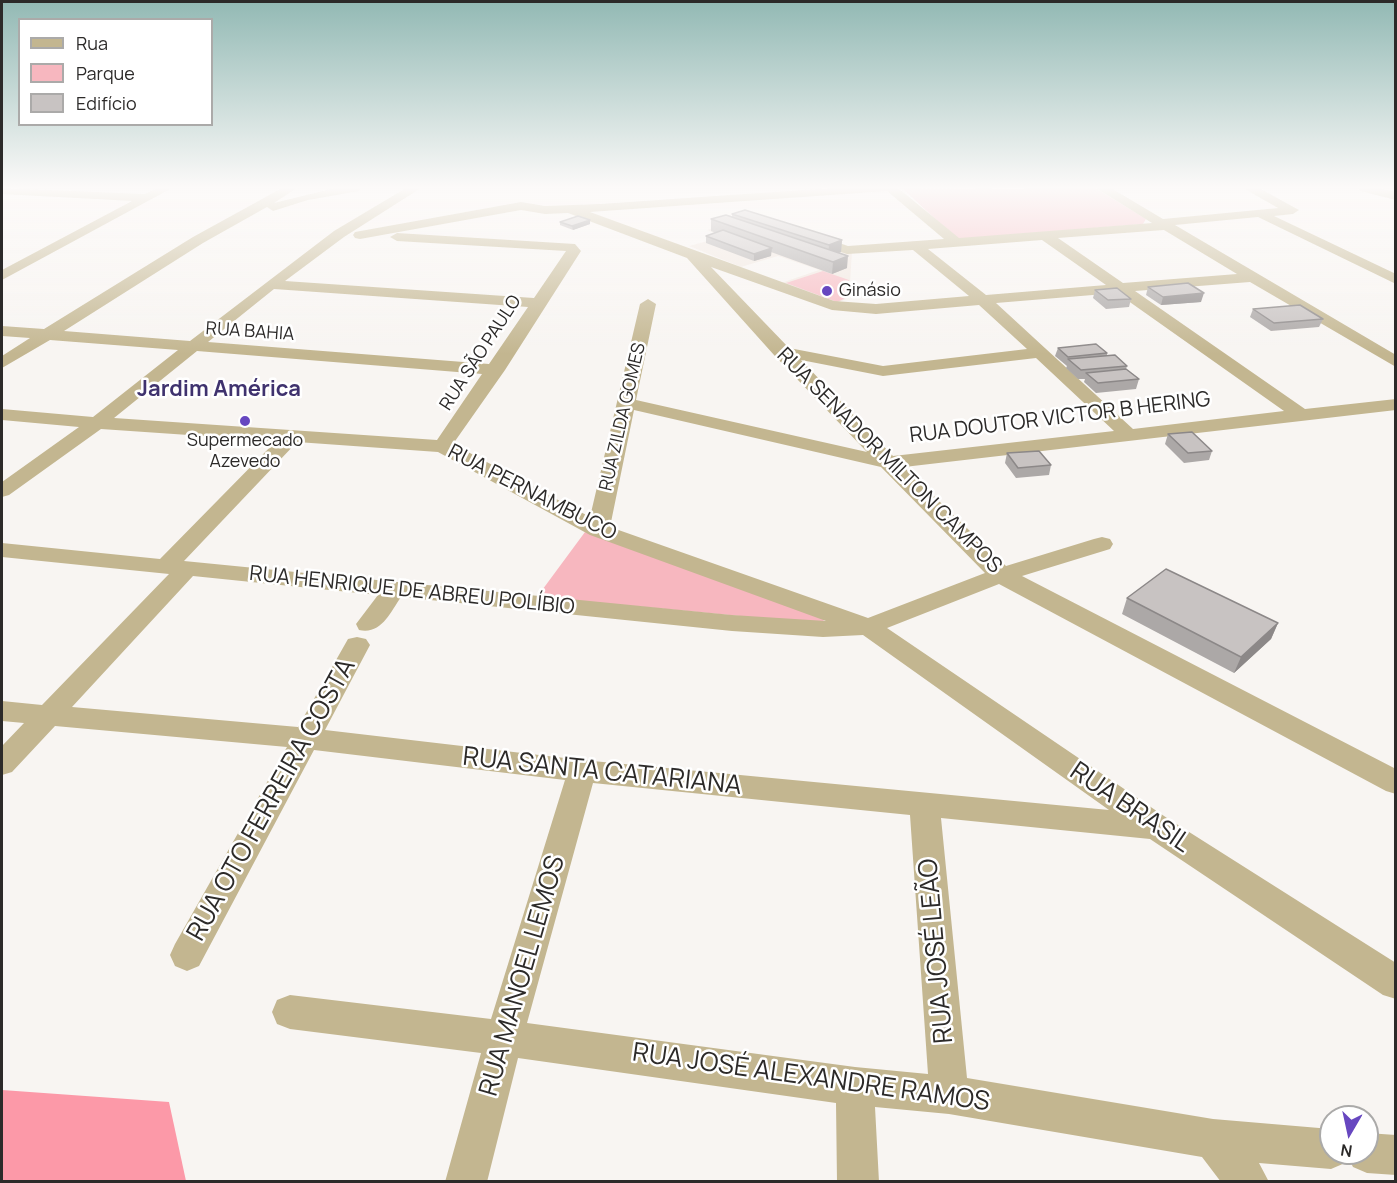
<!DOCTYPE html>
<html>
<head>
<meta charset="utf-8">
<style>
	body { margin:0 }
	#map { position:relative; width:1397px; height:1183px; overflow:hidden; background:#f8f5f2; font-family:Manrope,sans-serif }
	canvas { display:block }
	.frame { position:absolute; inset:0; border:3px solid #2c2a29; pointer-events:none }
	.legend { position:absolute; left:18px; top:18px; width:195px; height:108px; box-sizing:border-box; background:#fff; border:2px solid #abaaa9; margin:0; padding:8px 10px; list-style:none; font-size:18px; color:#2c2a29 }
	.legend li { display:flex; align-items:center; gap:12px; height:30px }
	.legend b { width:30px; border:2px solid #abaaa9 }
	.north { position:absolute; left:1319px; top:1105px; width:60px; height:60px; box-sizing:border-box; background:#fff; border:2px solid #abaaa9; border-radius:50%; rotate:189deg; font-size:16px; font-weight:700; line-height:24px; text-align:center; color:#2c2a29 }
	.north::after { content:''; display:block; margin:auto; width:21px; height:27px; background:#6747c0; clip-path:polygon(50% 0,100% 100%,50% 72%,0 100%) }
</style>
</head>
<body>
<div id="map">
<canvas width="1397" height="1183"></canvas>
<div class="frame"></div>
<ul class="legend">
<li><b style="height:8px;background:#c3b690"></b>Rua</li>
<li><b style="height:16px;background:#f7b7bf"></b>Parque</li>
<li><b style="height:16px;background:#c8c3c2"></b>Edifício</li>
</ul>
<div class="north">N</div>
</div>
<script>
const c = document.querySelector('canvas').getContext('2d');
c.lineJoin = 'round';
function paint(path, color) { c.fillStyle = color; c.fill(path, 'evenodd'); }
function stroke(path, color, width, dash) { c.strokeStyle = color; c.lineWidth = width; c.lineCap = dash ? 'butt' : 'round'; c.setLineDash(dash || []); c.stroke(path); }
function label(font, color, halo, rows, align = 'center') {
  c.font = font + ' Manrope,sans-serif'; c.lineWidth = 5; c.setLineDash([]); c.textBaseline = 'middle'; c.strokeStyle = halo; c.fillStyle = color; for (const [text, x, y, turn = 0] of rows) {
    c.save(); c.translate(x, y); c.rotate((+turn || 0) * Math.PI / 180); c.textAlign = isNaN(turn) ? turn : align; if (halo) c.strokeText(text, 0, 0); c.fillText(text, 0, 0); c.restore();
  }
}
paint(new Path2D(`
	M747,218L852,252L849,298L837,303L781,283L819,270L778,256L741,267L689,246L722,237L707,230Z`), '#f1e7df');
paint(new Path2D(`
	M1095,188L1146,219L1143,224L957,239L903,189Z
	M823,271L849,280L846,298L837,302L786,283Z
	M585,532L820,615L824,621L815,623L537,597Z`), '#f7b7bf');
paint(new Path2D(`
	M2,1090L169,1102L186,1181H2Z`), '#fc99a8');
paint(new Path2D(`
	M2,188L145,194L157,188H172L2,280V270L132,201L2,194Z
	M282,188H297L274,203L335,188H361L359,191L308,200L273,211L267,207L203,243L64,331L190,341L334,231L406,188H421L344,237L285,281L534,298L566,251L397,241L390,237L397,233L575,244L581,251L505,370L453,444L590,517L640,304L648,299L656,304L636,400L867,452L774,355L687,258L568,213L545,214L521,210L360,239L355,238L353,235L355,232L521,202L545,206L600,204L832,188H898L959,238L1152,223L1096,188H1111L1163,219L1278,208L1243,188H1259L1299,210L1293,214L1274,216L1396,274V284L1258,217L1175,225L1396,355V367L1250,282L1135,291L1305,409L1396,399V410L904,467L1006,566L1094,539L1102,537L1110,539L1113,544L1110,549L1022,576L1396,769V794L1386,791L999,584L887,628L1167,818L1396,963V999L1383,995L1150,839L941,818L967,1078L1213,1119L1331,1129V1153H1367V1133L1396,1135V1175L1367,1173L1353,1167L1348,1157L1345,1163L1331,1169L1259,1163L1269,1182H1221L1202,1157L949,1114L875,1107L879,1182H837L836,1103L518,1058L487,1182H445L481,1053L290,1029L277,1024L272,1012L277,1000L290,995L491,1019L565,780L314,750L199,966L187,971L175,966L170,955L175,944L287,747L55,726L12,772L2,775V746L24,723L2,721V701L42,705L169,574L2,557V543L160,559L276,441L101,429L9,495L2,497V482L79,427L2,420V409L93,417L178,350L50,340L2,368V356L30,338L2,336V326L44,329L193,237ZM887,191L944,239L848,246L810,233L803,237L805,240L847,254L913,250L969,296L876,304L834,301L590,212ZM1164,230L1237,274L1123,283L1058,238ZM1042,240L1106,285L986,295L928,249ZM711,267L832,310L876,314L979,305L1027,349L883,366L789,348ZM274,289L528,307L489,364L208,342ZM1117,293L1284,411L1133,429L996,303ZM197,351L482,374L437,440L114,418ZM1036,358L1114,431L893,456L801,360L883,376ZM634,410L881,467L985,573L868,618L610,527ZM297,442L438,452L590,535L826,621L732,615L184,561ZM193,576L378,595L356,624L359,630C381,635 390,613 401,597L732,631L823,637L863,635L1109,810L582,760L325,730L370,645L366,639L357,637L348,639L298,727L72,707ZM593,783L910,815L928,1074L855,1067L527,1023Z
	M1358,188H1379L1396,192V200L1360,191Z`), '#c3b690');
paint(new Path2D(`
	M974,188H999L976,189Z
	M732,214L842,240L841,252L838,253L847,268L832,274L771,252V256L754,261L706,243V236L716,233L711,231V219L732,217Z
	M590,220V224L573,230L560,225V222Z
	M1148,287L1201,302L1161,305L1146,295Z
	M1095,290L1131,299L1129,307L1106,309L1093,298Z
	M1253,309L1323,319L1319,327L1271,331L1250,317Z
	M1058,348L1107,353V356L1127,366L1126,369L1139,379L1136,389L1096,393L1084,382L1085,379H1078L1066,368L1067,366L1055,356Z
	M1168,434L1212,451L1209,460L1184,463L1165,444Z
	M1007,453L1051,465L1049,475L1016,478L1005,463Z
	M1127,598L1278,623L1271,639L1234,673L1122,614Z`), '#aca8a7');
paint(new Path2D(`
	M590,220V224L573,230L572,226Z
	M842,240L841,252L828,257L829,245Z
	M772,248L771,256L754,261V254Z
	M848,256L847,268L832,274L833,262Z
	M1204,293L1201,302L1161,305L1163,297Z
	M1278,623L1271,639L1234,673L1241,657Z`), '#8c8888');
const building = new Path2D(`
	M745,210L842,240L829,245L732,214Z
	M726,215L848,256L833,262L711,219Z
	M578,216L590,220L572,226L560,222Z
	M723,230L772,248L754,254L706,236Z
	M1188,283L1204,293L1163,297L1148,287Z
	M1117,288L1131,299L1108,300L1095,290Z
	M1300,305L1323,319L1274,323L1253,309Z
	M1096,344L1107,353L1068,357L1058,348Z
	M1115,355L1127,366L1081,370L1068,359Z
	M1126,369L1139,379L1098,383L1086,373Z
	M1192,432L1212,451L1188,453L1168,434Z
	M1039,451L1051,465L1018,468L1007,453Z
	M1166,569L1278,623L1241,657L1127,598Z`);
paint(building, '#c8c3c2');
stroke(building, '#8c8888', 1.5);
const sky = c.createLinearGradient(0, 0, 0, 354);
sky.addColorStop(0, '#92b9b4');
sky.addColorStop(0.53, '#fcfaf9');
sky.addColorStop(1, '#fcfaf900');
c.fillStyle = sky;
c.fillRect(0, 0, 1397, 354);
for (const [x, y, r, color] of [
	[827,291,6,"#6747c0"],
	[245,421,6,"#6747c0"]
]) { const dot = new Path2D(); dot.arc(x, y, r, 0, 2 * Math.PI); c.fillStyle = color; c.fill(dot); stroke(dot, '#fff', 2); }
label('18px', '#2c2a29', '#fff', [
	["Ginásio",839,291],
	["Supermecado",245,441,"center"],
	["Azevedo",245,462,"center"]
], 'left');
label('18px', '#2c2a29', '#fff', [
	["RUA BAHIA",250,332,4],
	["RUA SÃO PAULO",481,353,-57],
	["RUA ZILDA GOMES",623,417,-77]
]);
label('21px', '#2c2a29', '#fff', [
	["RUA DOUTOR VICTOR B HERING",1060,418,-7],
	["RUA SENADOR MILTON CAMPOS",889,461,45],
	["RUA PERNAMBUCO",532,493,27],
	["RUA HENRIQUE DE ABREU POLÍBIO",412,591,6]
]);
label('bold 22px', '#3f326e', '#fff', [
	["Jardim América",219,390]
]);
label('26px', '#2c2a29', '#fff', [
	["RUA SANTA CATARIANA",602,772,6],
	["RUA OTO FERREIRA COSTA",272,800,-61],
	["RUA BRASIL",1130,808,34],
	["RUA JOSÉ LEÃO",937,951,-95],
	["RUA MANOEL LEMOS",523,976,-74],
	["RUA JOSÉ ALEXANDRE RAMOS",811,1078,8]
]);
</script>
</body>
</html>
